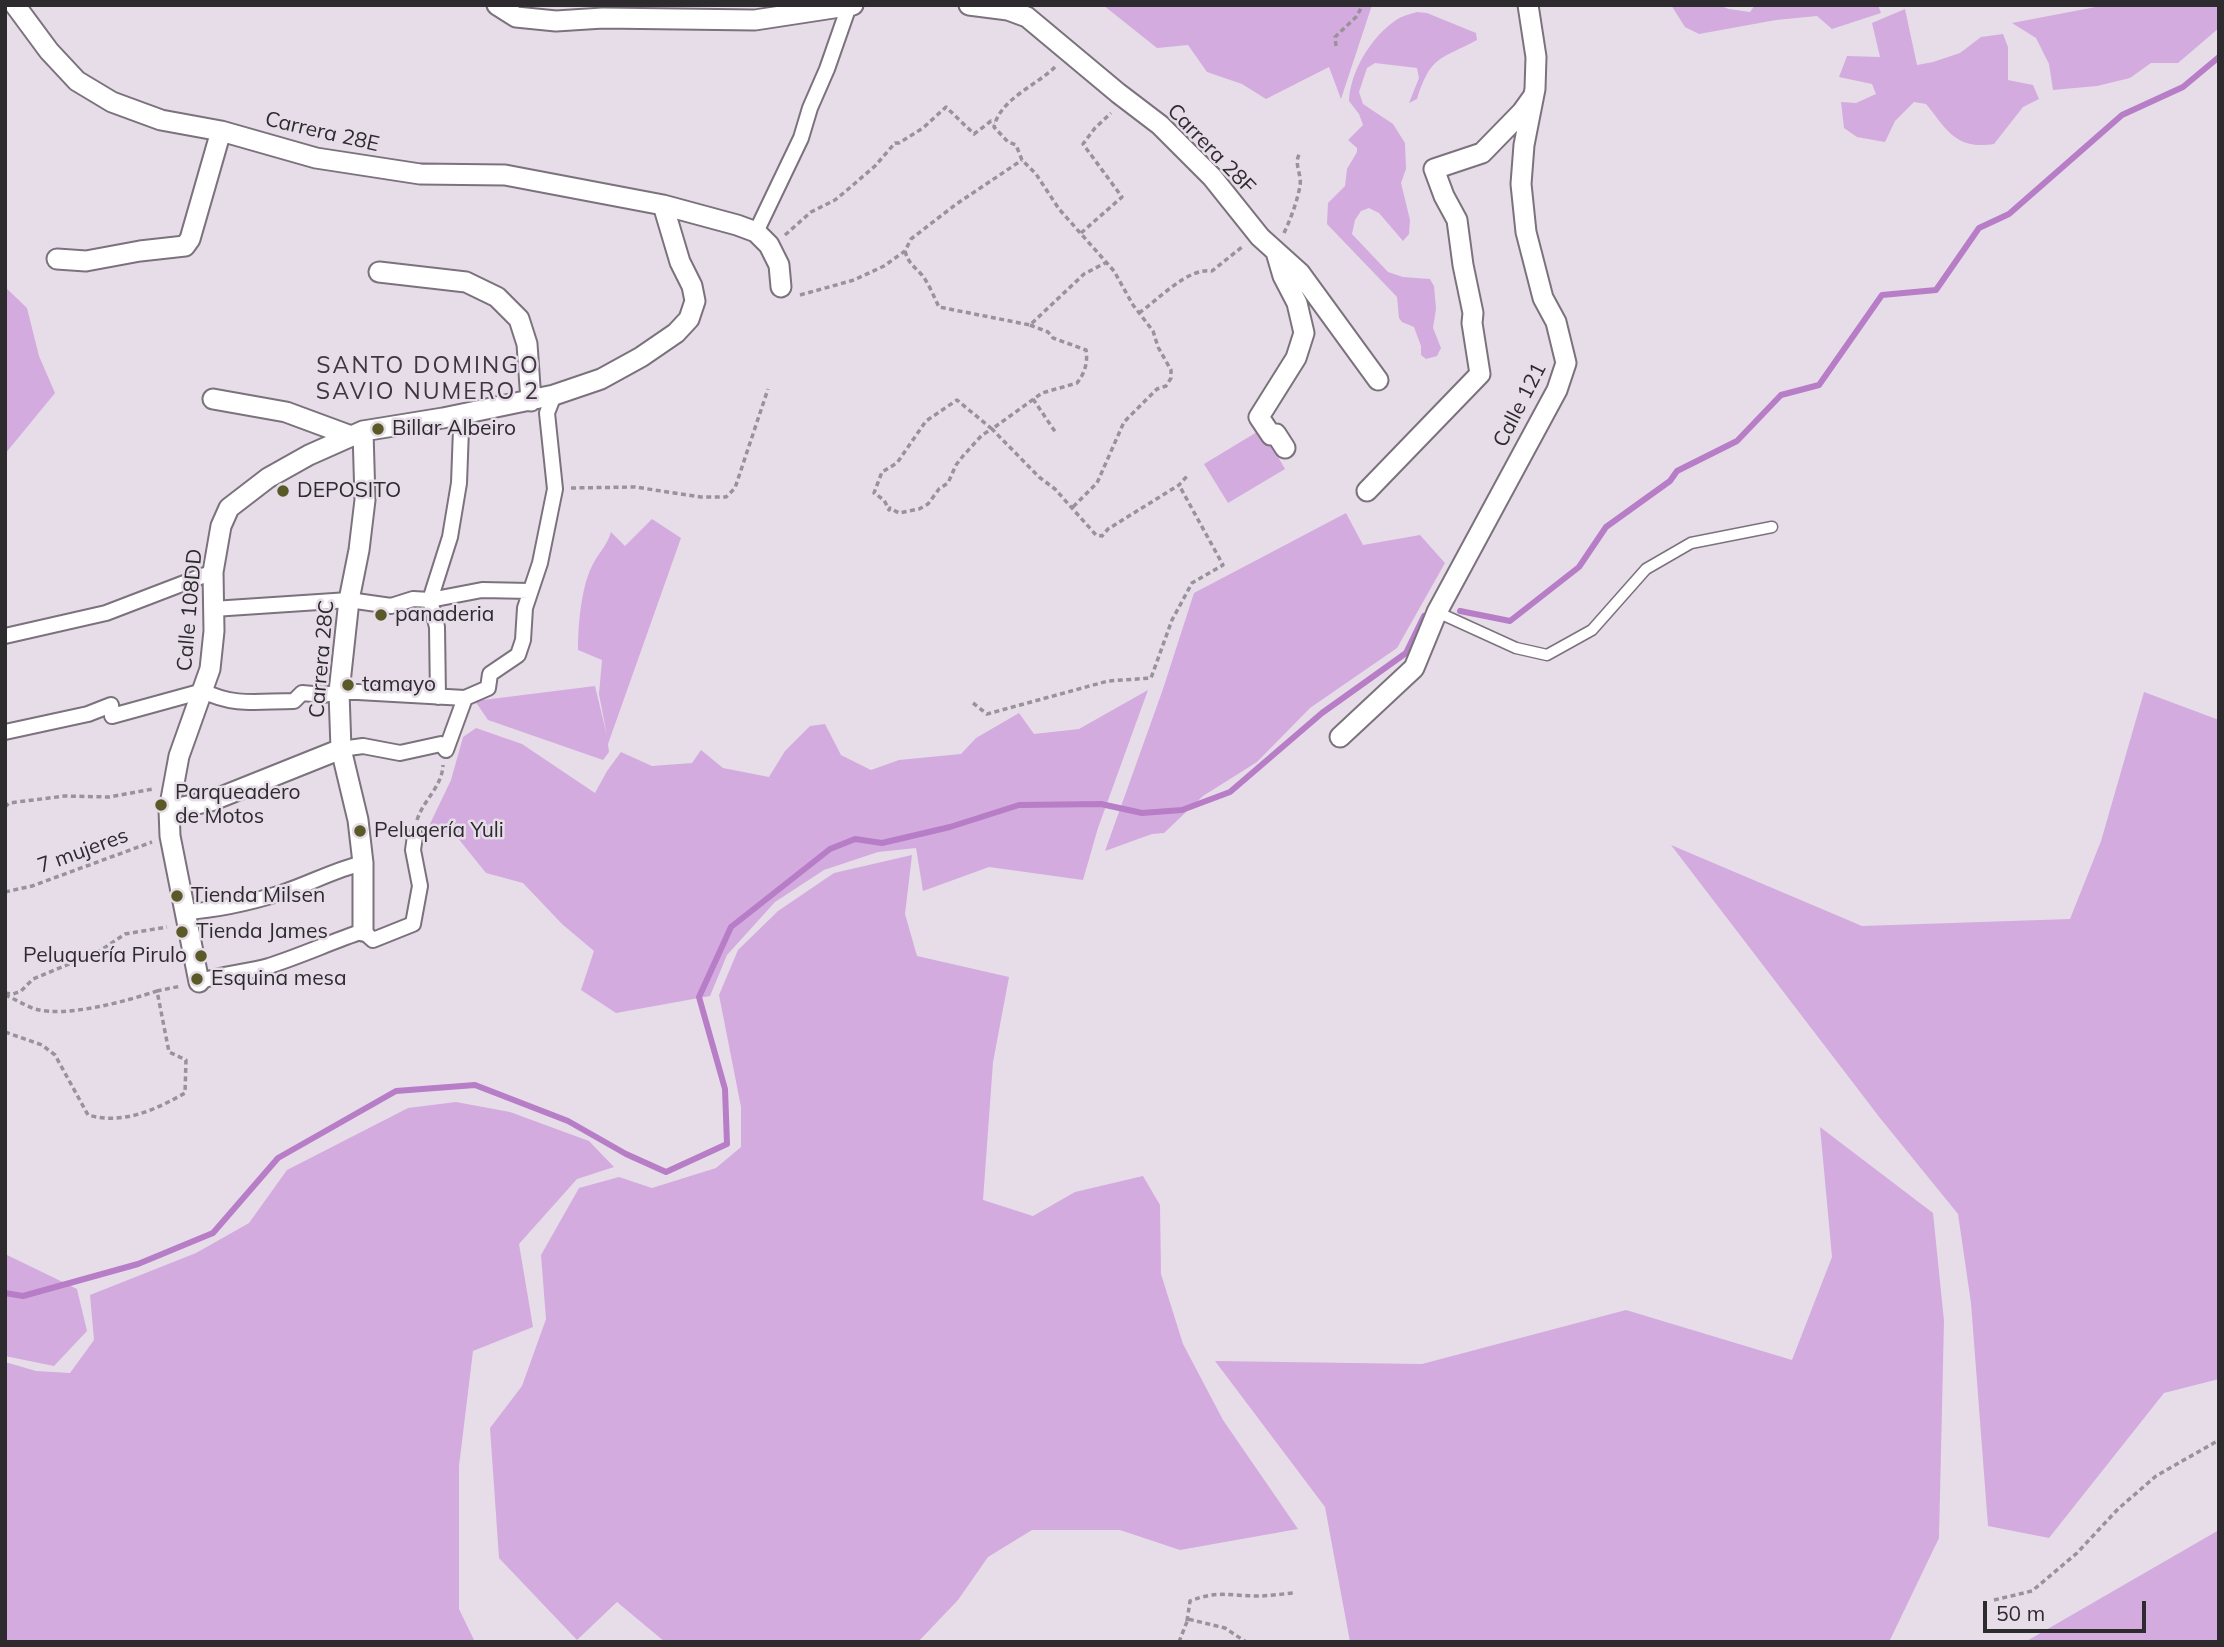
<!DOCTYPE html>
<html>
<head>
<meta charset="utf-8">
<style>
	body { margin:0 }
	#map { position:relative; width:2224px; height:1647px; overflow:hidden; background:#e6dde9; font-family:Mulish,sans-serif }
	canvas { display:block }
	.frame { position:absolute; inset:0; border:7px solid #2e2b2f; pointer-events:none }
	.scale { position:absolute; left:1983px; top:1601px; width:163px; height:32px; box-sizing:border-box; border:4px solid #2e2b2f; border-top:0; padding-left:9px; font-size:21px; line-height:24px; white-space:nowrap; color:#2e2b2f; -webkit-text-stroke:5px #e6dde9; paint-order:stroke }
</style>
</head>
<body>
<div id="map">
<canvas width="2224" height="1647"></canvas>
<div class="frame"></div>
<div class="scale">50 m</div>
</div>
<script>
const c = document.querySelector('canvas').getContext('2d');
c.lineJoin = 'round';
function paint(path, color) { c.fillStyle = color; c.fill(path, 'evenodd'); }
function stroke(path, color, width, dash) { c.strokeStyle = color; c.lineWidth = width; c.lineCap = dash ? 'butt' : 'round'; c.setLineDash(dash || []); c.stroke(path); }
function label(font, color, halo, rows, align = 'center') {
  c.font = font + ' Mulish,sans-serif'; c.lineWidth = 5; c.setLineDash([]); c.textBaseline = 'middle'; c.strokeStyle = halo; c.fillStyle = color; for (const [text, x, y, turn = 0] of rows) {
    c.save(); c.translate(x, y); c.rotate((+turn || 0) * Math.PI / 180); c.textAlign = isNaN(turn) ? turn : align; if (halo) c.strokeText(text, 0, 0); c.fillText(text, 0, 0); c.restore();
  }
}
paint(new Path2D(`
	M1103,5H1372L1341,99L1329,67L1266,99L1242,84L1207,72L1188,45L1157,48Z
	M1671,5H1718L1729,9L1750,12L1755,5H1878L1881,13L1832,29L1817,16L1776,20L1699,34L1685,27Z
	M2106,5H2219V28L2178,63H2151L2130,78L2097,86L2053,90L2049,64L2036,38L2012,23Z
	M1905,9L1917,65L1933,62L1960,53L1981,37L2003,34L2008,47V80L2033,85L2039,99L2023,107L1994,144C1956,150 1948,131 1926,104L1914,102L1895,121L1885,142L1857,137L1844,128L1841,102L1856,103L1876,94L1872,84L1839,77L1847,56L1880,57L1872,23Z
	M1417,12L1427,13L1476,33L1477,40C1440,60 1431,55 1417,99L1409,103L1419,78L1417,68L1375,63L1367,68L1359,92L1363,104L1393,124L1405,143L1406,169L1401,183L1410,220L1409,234L1403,241L1379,213L1369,208L1361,211L1355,220L1352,234L1388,272L1403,277L1430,279L1434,286L1436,309L1433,328L1441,348L1437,356L1426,359L1421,355V346L1414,327L1402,322L1399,318L1397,297L1327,224L1328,203L1345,186L1347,169L1357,152V148L1348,140L1363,125L1359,114L1349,101C1350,72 1371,37 1396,20C1402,16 1410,14 1417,12Z
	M5,287L27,308L39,356L55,393L5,454Z
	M1262,429L1285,469L1228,503L1204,464Z
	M1346,513L1363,545L1420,535L1445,563L1397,648L1310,708L1257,762L1203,796L1164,833L1152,834L1105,851L1163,689L1194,593Z
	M652,519L681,538L608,744L609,752L603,760L488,720L475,701L595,686L607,736L599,694L602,660L578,650C578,626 581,588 592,566C598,553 607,546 611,532L625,546Z
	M1148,690L1098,828L1083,880L989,867L923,891L916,848L878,852L824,870L775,902L727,955L710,996L616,1013L581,990L594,951L562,924L523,883L486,873L457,837L428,828L451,780L463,737L476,728L522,744L595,793L607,771L621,752L652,766L692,763L701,750L723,768L769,777L785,751L810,726L825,724L841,755L871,770L899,760L961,754L976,738L1019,713L1034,734L1079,729Z
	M2144,692L2219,720V1379L2164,1393L2049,1538L1988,1526L1971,1303L1958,1214L1880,1118L1671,845L1862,926L2070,919L2101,841Z
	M912,855L905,914L917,956L1009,977L993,1062L983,1200L1033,1216L1075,1192L1143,1176L1160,1205L1161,1274L1183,1344L1223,1420L1298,1529L1180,1550L1120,1530H1032L988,1557L958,1600L918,1642H665L617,1602L577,1640L499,1558L490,1428L522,1386L546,1319L541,1255L579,1188L619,1177L652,1188L716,1168L741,1147V1107L719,995L738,950L778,911L834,873Z
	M456,1102L510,1112L589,1141L614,1167L577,1179L519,1244L533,1327L473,1351L459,1466V1609L475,1642H5V1362L36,1371L70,1373L94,1340L90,1295L196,1253L249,1223L287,1170L408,1108Z
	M1820,1127L1933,1213L1944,1321L1939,1538L1889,1642H1350L1325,1507L1215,1361L1422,1364L1626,1310L1792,1360L1832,1257Z
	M5,1254L77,1289L87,1331L54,1366L5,1356Z
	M2219,1530V1642H2025Z`), '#d4abdf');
stroke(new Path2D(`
	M1460,611L1510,621L1579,567L1606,527L1670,481L1677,471L1737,441L1781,395L1819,385L1882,295L1936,290L1979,228L2009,214L2122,115L2183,87L2219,57
	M5,1293L23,1296L138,1264L213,1233L278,1158L396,1091L475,1085L568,1121L626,1154L666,1172L727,1144L725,1089L699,997L731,927L830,849L855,839L882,843L950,827L1019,805L1101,804L1142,813L1182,810L1230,792L1322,713L1406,653L1424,616`), '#b77dc7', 6);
const service = new Path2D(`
	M1437,612L1516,648L1547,655L1592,630L1646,569L1691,543L1772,527`);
const pedestrian = new Path2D(`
	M756,232L801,138L810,108L827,69L849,6
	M213,609L349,600L391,606L413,599L430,600L482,590L530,591
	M5,636L106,613L213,572
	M438,697L437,627L430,600L450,537L459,483L461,429L465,413
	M465,698L488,688L490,674L518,655L523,640L525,608L540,563L555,489L547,413L554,395
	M5,732L88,714L111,705L112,716L203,691C235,707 259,701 294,701L302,693L324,695L339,692H358L465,698L446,750L441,744L400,753L363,746L341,749
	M185,912C219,910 249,903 281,893C309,884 334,870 363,863
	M199,982C222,973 245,973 269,966C300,956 331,942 363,931L373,940L413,924L420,886L413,850L415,836`);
const minor = new Path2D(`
	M15,5L49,51L77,81L112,102L161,120L221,131L316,158L420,174L505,175L663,205L737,225L756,232L769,245L779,265L781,287
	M497,5L516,17L556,21L603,18L755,20L853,5
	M969,5L1008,10L1027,17L1118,93L1160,125L1212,177L1260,237L1300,273L1378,380
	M1276,252L1283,276L1297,303L1304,333L1296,358L1259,417L1271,435L1276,434L1285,448
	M57,259L86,261L140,251L185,246L190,239L221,131
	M379,272L466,282L497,297L519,319L527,344L531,401
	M213,399L286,412L351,436
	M1367,491L1480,374L1472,323L1473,313L1463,265L1457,220L1444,196L1434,169L1482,153L1522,112L1532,98
	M1340,737L1414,668L1437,612L1557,390L1566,363L1556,322L1543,298L1526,232L1521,184L1524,145L1535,89L1536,57L1528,5
	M169,810L211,801L341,749
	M363,931V863L358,820L341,749L339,692L349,600L359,550L365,500L363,431
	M199,982L170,836L169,810L179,756L210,669L214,631L213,572L221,526L229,508L268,478L309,455L363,431L443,418L554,395L601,379L641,357L676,333L689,319L695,301L692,286L680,262L663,205`);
stroke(service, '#7b727d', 13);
stroke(pedestrian, '#7b727d', 18);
stroke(minor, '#7b727d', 23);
stroke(new Path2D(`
	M1336,46L1335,37L1356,17L1363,5
	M1055,67C1037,85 1000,99 994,127L1008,142L1016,145L1022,160L1036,174L1059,209L1114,271L1133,305L1153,331L1158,347L1171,370V378L1166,386L1157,389L1124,422L1097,483L1073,507
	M1081,233L1122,197L1083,144L1095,128L1111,113
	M1284,233C1291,218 1297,202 1300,186C1302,173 1293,164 1300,153
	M785,235L811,212L835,200L846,191L875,166L895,143H899L923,128L946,107L974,134L991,121L995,122
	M905,251C908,263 914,266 922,275C929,284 934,297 939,307L1030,325L1084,274L1107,262
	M800,295L854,280L884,266L905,251L911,239L955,205L1022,160
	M1139,313C1158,300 1188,267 1212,271L1242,247
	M1030,325L1048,332L1053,338L1086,350C1088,362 1085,373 1077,383L1042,393L992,429L957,400L926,421L897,463L882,472L874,493L884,500L889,510L890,508L899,513L919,509L928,504L939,489L948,483L956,465L963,456L982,435L992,429L1039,477L1055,489L1096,535L1102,536L1108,529L1179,485L1188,475
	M1033,399L1056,433
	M571,488L635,487L701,497H726L735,488L768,389
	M973,703L987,714L1108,681L1151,678L1172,620L1192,583L1223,565L1179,485
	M5,807L9,803L65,796L109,797L153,789
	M417,820C424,799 442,787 443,765
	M5,892L32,886L152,842
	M5,993L13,994L21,991L33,979L98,952L125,934L167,927
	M5,995C15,999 24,1005 35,1009C66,1018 127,1001 157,991
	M5,1032L42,1045L55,1055L88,1115C123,1125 155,1110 185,1093L186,1060L169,1052L157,991L181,986
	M1994,1600L2032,1591L2077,1553L2118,1509L2156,1476L2219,1440
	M1187,1621L1190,1601C1218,1590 1230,1596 1258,1596C1269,1596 1281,1594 1293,1593
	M1179,1642L1188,1619L1225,1628L1246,1642`), '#98929a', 3.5, [5, 3.5]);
stroke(service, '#fff', 10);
stroke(pedestrian, '#fff', 14);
stroke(minor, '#fff', 19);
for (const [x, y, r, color] of [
	[378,429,7,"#595a27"],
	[283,491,7,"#595a27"],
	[381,615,7,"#595a27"],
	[348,685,7,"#595a27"],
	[161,805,7,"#595a27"],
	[360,831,7,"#595a27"],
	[177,896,7,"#595a27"],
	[182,932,7,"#595a27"],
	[201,956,7,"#595a27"],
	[197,979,7,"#595a27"]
]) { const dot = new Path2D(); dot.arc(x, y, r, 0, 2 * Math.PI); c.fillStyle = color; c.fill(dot); stroke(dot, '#e6dde9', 2.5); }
label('21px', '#2e2b2f', '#e6dde9', [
	["Carrera 28E",322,132,13],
	["Carrera 28F",1211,149,46],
	["Calle 121",1520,405,-63],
	["Calle 108DD",190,610,-85],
	["Carrera 28C",322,659,-85],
	["7 mujeres",83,851,-20]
]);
label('21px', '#2e2b2f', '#e6dde9', [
	["Billar Albeiro",392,429],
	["DEPOSITO",297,491],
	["panaderia",395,615],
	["tamayo",362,685],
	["Parqueadero",175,793],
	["de Motos",175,817],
	["Peluqería Yuli",374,831],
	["Tienda Milsen",191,896],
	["Tienda James",196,932],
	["Peluquería Pirulo",187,956,"right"],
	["Esquina mesa",211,979]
], 'left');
c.letterSpacing = '2px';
label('23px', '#3e3740', '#e6dde9', [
	["SANTO DOMINGO",428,366],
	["SAVIO NUMERO 2",428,392]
]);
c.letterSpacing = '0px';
</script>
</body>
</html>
